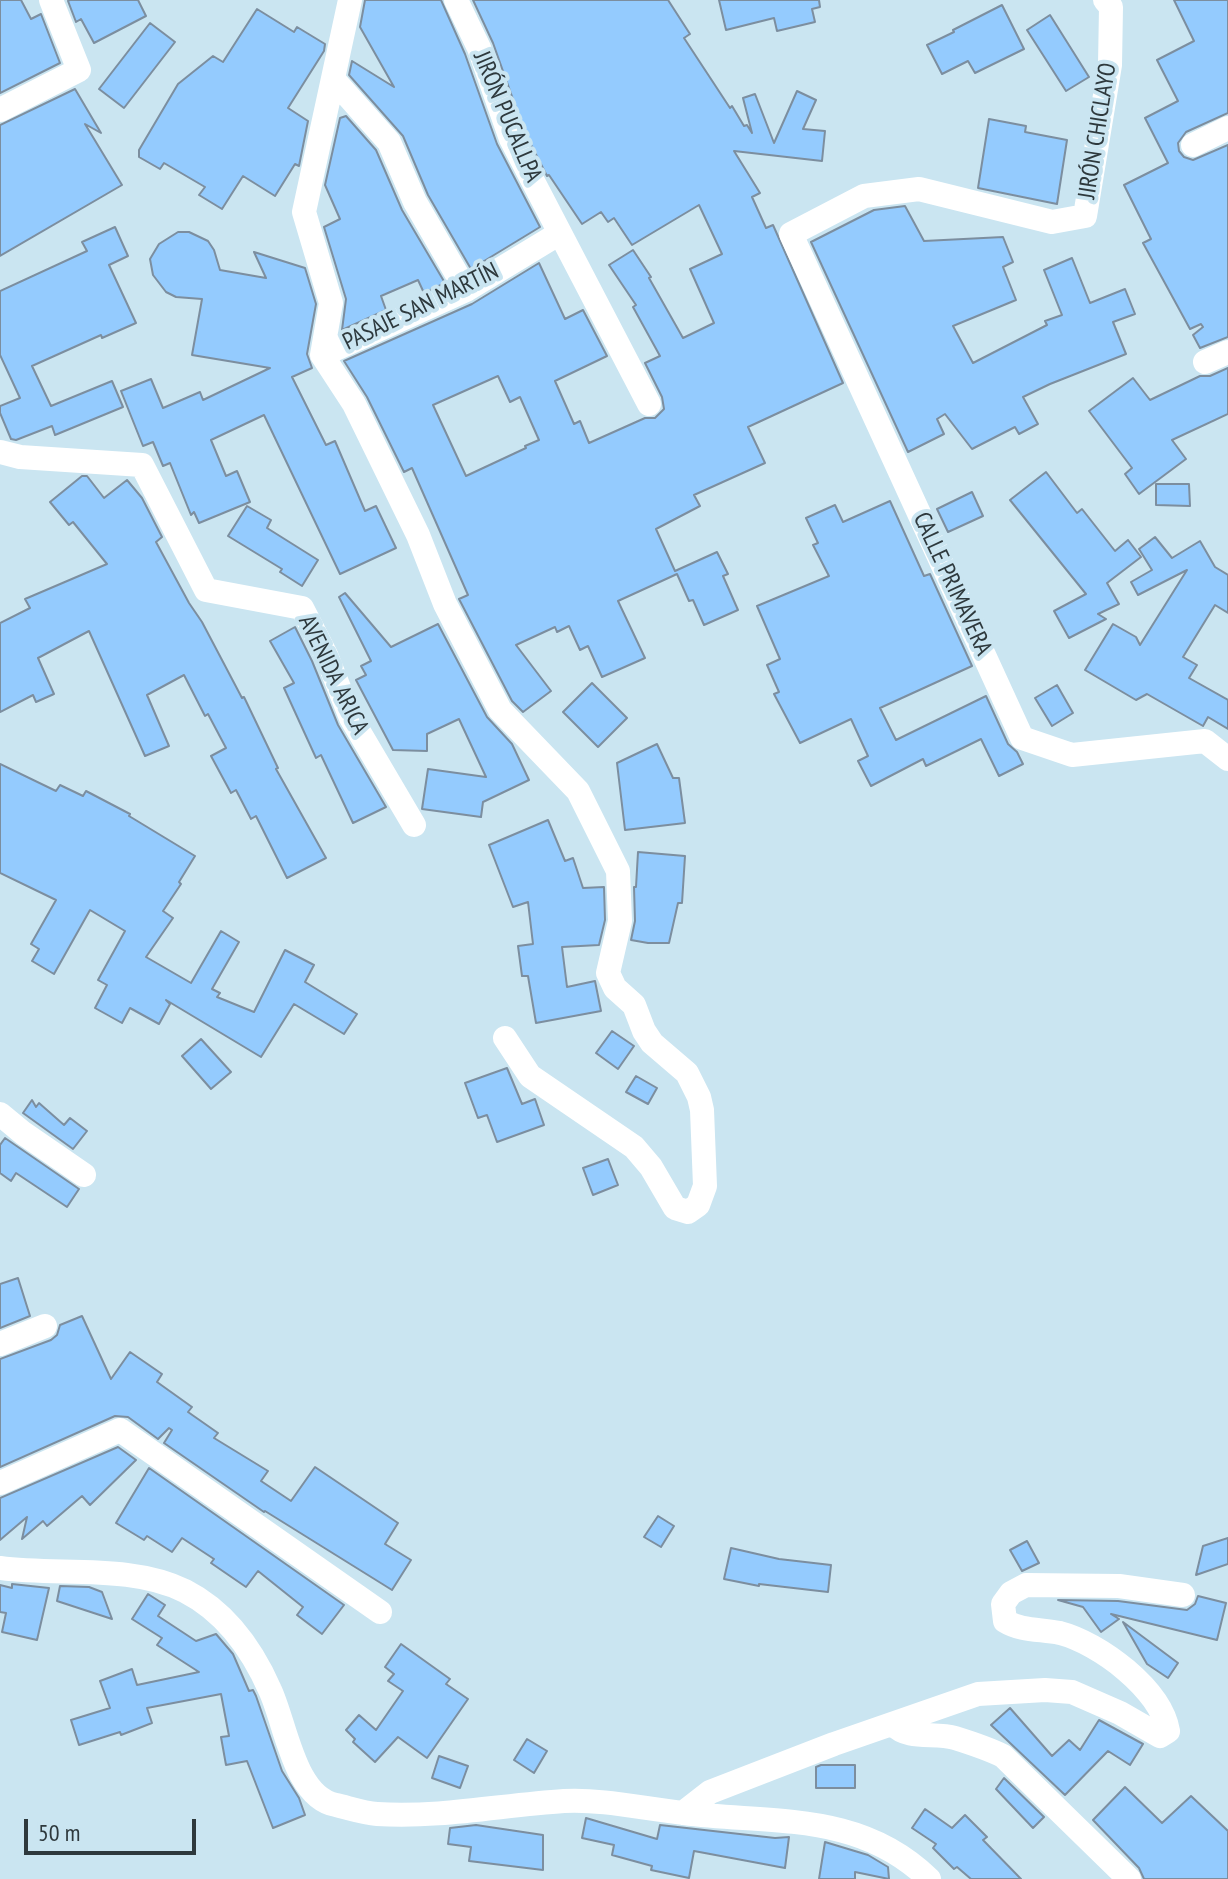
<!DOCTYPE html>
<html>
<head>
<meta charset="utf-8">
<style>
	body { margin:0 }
	#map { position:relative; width:1228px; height:1879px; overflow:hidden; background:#cae5f1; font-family:"PT Sans Narrow",sans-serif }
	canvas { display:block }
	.scale { position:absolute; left:24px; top:1819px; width:172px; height:36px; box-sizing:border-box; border:4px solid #2e393d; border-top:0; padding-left:10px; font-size:24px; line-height:28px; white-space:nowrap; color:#2e393d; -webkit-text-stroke:6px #cae5f1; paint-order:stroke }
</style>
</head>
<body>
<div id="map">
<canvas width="1228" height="1879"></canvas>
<div class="scale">50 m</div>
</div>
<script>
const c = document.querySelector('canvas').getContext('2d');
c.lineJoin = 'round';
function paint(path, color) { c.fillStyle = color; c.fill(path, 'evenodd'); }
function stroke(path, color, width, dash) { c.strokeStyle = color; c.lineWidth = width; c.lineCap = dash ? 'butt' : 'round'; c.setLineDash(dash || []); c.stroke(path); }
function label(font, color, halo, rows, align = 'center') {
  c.font = font + ' "PT Sans Narrow",sans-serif'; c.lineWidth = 8; c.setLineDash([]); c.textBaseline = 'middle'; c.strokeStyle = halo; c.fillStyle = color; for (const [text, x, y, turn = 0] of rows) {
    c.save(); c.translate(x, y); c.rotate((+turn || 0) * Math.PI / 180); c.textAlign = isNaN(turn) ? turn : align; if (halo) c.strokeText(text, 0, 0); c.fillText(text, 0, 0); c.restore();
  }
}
const building = new Path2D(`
	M0,0H21L31,19L41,14L60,63L0,93Z
	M70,0H138L146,16L94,43L81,19L76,22L68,1Z
	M365,0H441L465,54L497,144L540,227L471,269L428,195L403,136L349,75L352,61L394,87L360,27Z
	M473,0H668L690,34L684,38L730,108L732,106L744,126L747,125L752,133L743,98L755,94L774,143L797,91L816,100L803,129L825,131L822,161L734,151L760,193L752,197L766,228L773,225L843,383L748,427L765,463L694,495L700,506L656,529L675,571L717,552L728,574L723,576L738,610L704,625L693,600L689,601L677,574L618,601L645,658L602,677L588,646L580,650L569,626L557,632L555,627L516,645L551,691L523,712L512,701L459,599L468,595L412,468L404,472L367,397L344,361L472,304L539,263L565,319L583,310L607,356L555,381L574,424L580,421L589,443L645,418H655L664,409L662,397L645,363L660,356L633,307L636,305L609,265L633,250L651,277L649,278L683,338L714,323L690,269L722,254L699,205L632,245L614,218L608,222L601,212L582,224L549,175L547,176L525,133L493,43ZM498,376L510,402L520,397L539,440L525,446L526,448L466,476L433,405Z
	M719,0H819L820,7L812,9L815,22L777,31L774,18L726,30Z
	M1174,0H1228V113L1186,132L1178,143L1179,151L1184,157L1193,160L1228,145V337L1200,348L1193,335L1203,327L1201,324L1190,329L1143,243L1151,239L1124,185L1168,163L1145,118L1178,101L1157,60L1194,41Z
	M1002,5L1024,49L975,73L968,61L942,74L927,45L954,32L953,30Z
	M257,9L294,32L297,27L325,44L324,51L288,108L308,121L299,166L295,164L275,196L243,176L222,209L199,195L205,187L164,163L160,169L139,157V150L178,84L213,56L223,62Z
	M1050,15L1089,77L1066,91L1027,30Z
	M150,23L175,42L124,108L99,89Z
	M75,89L101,133L85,124L122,185L0,256V125Z
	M346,116L376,150L402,210L445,283L424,293L418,280L381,296L386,310L342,330L346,299L324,227L340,219L325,185L340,118Z
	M989,119L1026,126L1025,132L1067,140L1057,204L978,188Z
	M905,206L924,241L1003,237L1013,262L1003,267L1016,300L953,326L973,363L1047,325L1045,321L1062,315L1044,270L1072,258L1090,303L1125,289L1135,314L1113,322L1126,354L1050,384L1023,397L1038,424L1019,434L1015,427L972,449L945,414L937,419L944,434L908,452L811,242L874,210Z
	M115,227L128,256L109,265L136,323L102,338L101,335L32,366L51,406L112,381L123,407L55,435L52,426L16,440L11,439L0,413V406L20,398L0,355V291L87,251L82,242Z
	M178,232H189L208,241L214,250L220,270L266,278L254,252L305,268L316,304L307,354L312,368L292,377L326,445L335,441L365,511L376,506L396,548L340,574L264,415L211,440L226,476L237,471L250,502L199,523L194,512L191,515L170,463L163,466L153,442L143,446L121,391L151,379L163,408L200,392L203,400L270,368L192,355L202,299L176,297L166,292L153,275L150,259L159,244Z
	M1228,368V414L1172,440L1186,459L1139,494L1125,474L1132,468L1089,411L1133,378L1150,400L1200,376H1210Z
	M1046,472L1077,513L1082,509L1115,551L1128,540L1141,557L1107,583L1119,604L1098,614L1106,619L1069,638L1054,611L1086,594L1010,500Z
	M82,476H87L104,498L127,480L142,498L162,537L156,542L189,603L202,622L242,698L244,697L278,768L276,769L326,858L287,878L256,816L251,819L236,790L231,793L211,756L226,748L208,714L205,716L184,675L147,695L169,746L145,756L89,631L38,658L54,694L36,702L33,695L0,712V623L30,608L25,599L107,564L73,522L69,525L50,502Z
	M1156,484H1189L1190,506L1156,505Z
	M972,492L983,516L948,532L937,509Z
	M890,501L924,576L930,574L972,666L880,708L896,740L986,696L1008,744L1017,752L1023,764L999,776L981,739L926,766L923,759L871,786L858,761L868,756L851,719L800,743L774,694L779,692L767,665L780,659L757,606L829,576L813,545L818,543L806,518L835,505L843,522Z
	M247,506L271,520L267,528L318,560L302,586L280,572L282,569L228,536Z
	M1155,537L1172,558L1200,541L1215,567L1228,575V613L1215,605L1183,657L1197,665L1189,678L1228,700V729L1208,717L1203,726L1147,694L1136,700L1085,670L1113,624L1136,637L1140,645L1187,570L1138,595L1131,582L1152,570L1139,549Z
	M345,593L391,647L438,624L487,717L512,744L529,780L483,802L481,817L422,809L428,769L486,777L459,719L427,734V751L393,750L356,680L366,675L361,666L371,661L339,597Z
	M295,627L312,661L338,725L386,807L353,823L321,755L316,758L284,688L294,683L270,641Z
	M592,683L627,718L598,747L563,712Z
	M1057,685L1073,713L1052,726L1035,698Z
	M657,744L673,778H679L685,823L625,830L617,763Z
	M0,764L56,791L60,785L83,796L86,791L130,814L129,816L195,856L179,882L181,884L163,911L173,918L146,957L191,983L221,931L239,942L212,989L220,993L217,997L254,1012L285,950L314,965L305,982L357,1014L344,1034L294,1004L261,1057L166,1000L170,1004L159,1024L130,1008L122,1023L95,1008L107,985L98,980L125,931L90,910L54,974L32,961L39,949L31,944L56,900L0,873Z
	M548,820L565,861L573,858L583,888L604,887L605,920L599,945L562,947L567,987L595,981L601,1011L536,1023L528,976H522L518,946L533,944L528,902L513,907L489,845Z
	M638,852L685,856L682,903H678L669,943H648L631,940L635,921L634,887H636Z
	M612,1031L634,1046L618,1069L596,1053Z
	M201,1039L231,1072L211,1089L182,1056Z
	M507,1068L522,1104L535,1099L544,1125L497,1142L487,1115L478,1118L465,1083Z
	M636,1076L657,1088L648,1104L626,1092Z
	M32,1100L36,1107L39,1103L64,1125L70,1118L87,1131L73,1149L23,1113Z
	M5,1138L79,1189L67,1207L16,1173L11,1181L0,1173V1145Z
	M608,1159L618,1185L593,1195L583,1168Z
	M18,1278L30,1316L0,1328V1284Z
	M82,1316L111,1379L130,1352L162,1374L157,1382L192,1407L188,1412L218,1433L214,1438L268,1471L261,1481L291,1501L315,1467L398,1523L385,1544L411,1560L392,1590L265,1511L264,1512L164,1443L172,1430L169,1428L158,1439L128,1417L115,1416L0,1467V1359L51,1340L57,1335L60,1325Z
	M118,1447L136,1460L90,1505L82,1496L47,1526L43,1521L22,1539L27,1517L0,1540V1498Z
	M149,1468L344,1605L322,1634L297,1615L303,1607L258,1571L246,1587L211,1563L214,1559L182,1538L172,1552L147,1536L144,1540L116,1523Z
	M658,1516L674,1526L661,1547L644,1537Z
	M1228,1538V1564L1196,1575L1203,1546Z
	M1027,1541L1039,1563L1022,1571L1010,1550Z
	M731,1548L779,1559L831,1565L828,1592L759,1584V1586L724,1579Z
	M12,1584L49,1588L37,1640L2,1632L6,1613L0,1612V1585L12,1588Z
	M60,1586L89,1587L102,1592L112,1619L57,1601Z
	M148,1594L165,1605L158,1616L196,1641L216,1634L233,1654L249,1691L253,1690L256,1696L282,1771L299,1798L305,1815L273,1828L247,1761L226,1765L221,1737L229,1736L221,1694L147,1708L152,1723L121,1735L120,1732L79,1745L71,1720L110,1708L100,1681L132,1669L137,1685L199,1672L157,1645L162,1638L132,1619Z
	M1198,1596L1226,1603L1217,1640L1111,1614L1119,1619L1101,1632L1083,1607L1058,1600L1118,1601L1187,1610L1195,1604Z
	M1123,1622L1178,1663L1168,1678L1147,1664Z
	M401,1644L450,1679L446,1684L468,1699L427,1758L398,1737L375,1762L353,1742L355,1739L346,1730L359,1715L376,1730L403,1691L388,1681L394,1674L385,1667Z
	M1010,1708L1052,1756L1069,1740L1080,1750L1099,1720L1143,1744L1130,1765L1108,1751L1065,1795L991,1725Z
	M527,1739L547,1751L534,1773L514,1760Z
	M439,1756L468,1766L460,1788L432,1778Z
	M821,1765H855V1788H816V1767Z
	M1004,1778L1044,1817L1033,1828L996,1789Z
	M1125,1787L1162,1823L1191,1796L1228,1831V1879H1144L1139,1868L1093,1820Z
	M925,1809L952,1828L965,1815L987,1837L983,1840L1021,1879H971L957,1867L954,1869L933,1848L936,1844L912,1828Z
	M586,1818L657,1839L660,1825L775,1838L789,1837L785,1868L694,1851L689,1878L651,1870L652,1866L612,1855L614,1845L582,1838Z
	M476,1825L543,1835V1870L469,1861L471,1847L448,1844L450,1828Z
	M825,1842L868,1855L888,1867L889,1879L855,1872V1879H819Z`);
paint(building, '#94cbfe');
stroke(building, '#7c8e9f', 2);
stroke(new Path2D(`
	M350,0L304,212L331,303L322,355L354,404L418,535L445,604L500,710L578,791L618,871L620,921L608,973L615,988L634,1005L644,1031L652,1043L687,1073L699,1097L702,1110L705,1186L698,1205L688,1212L675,1208L651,1167L634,1147L530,1076L505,1038
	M456,0L479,48L511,139L649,404
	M1105,0L1111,7L1110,65L1085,216L1052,222L919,189L864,196L791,234L1022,738L1072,755L1205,741L1228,759
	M333,79L389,142L415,202L466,290
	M0,110L79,70L51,0
	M1193,145L1228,128
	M322,355L466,290L560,233
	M1205,362L1228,352
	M0,452L20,457L142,465L206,590L302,608L326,655L351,718L414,825
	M0,1114L23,1133L84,1175
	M0,1344L45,1326
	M0,1483L120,1430L380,1612
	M0,1568C59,1576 131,1564 185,1591C226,1612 252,1649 270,1690C286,1724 294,1797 336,1805C349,1808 364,1813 377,1814C440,1818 502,1805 564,1801C605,1799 644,1809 684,1813C773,1824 859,1811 929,1879
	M894,1725C908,1740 935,1732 955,1738C971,1743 987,1748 1003,1756L1129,1879
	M683,1813L710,1792L834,1744L978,1694L1045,1690L1072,1692L1120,1713L1160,1736L1168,1731C1161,1689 1099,1643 1060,1633C1042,1629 1021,1631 1005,1621L1003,1604L1011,1593L1026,1585L1119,1586L1183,1595`), '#fff', 24);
label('24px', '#2e393d', '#cae5f1', [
	["JIRÓN PUCALLPA",507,117,67],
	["JIRÓN CHICLAYO",1098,131,-81],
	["PASAJE SAN MARTÍN",421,307,-26],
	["CALLE PRIMAVERA",952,584,65],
	["AVENIDA ARICA",333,675,64]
]);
</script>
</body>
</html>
